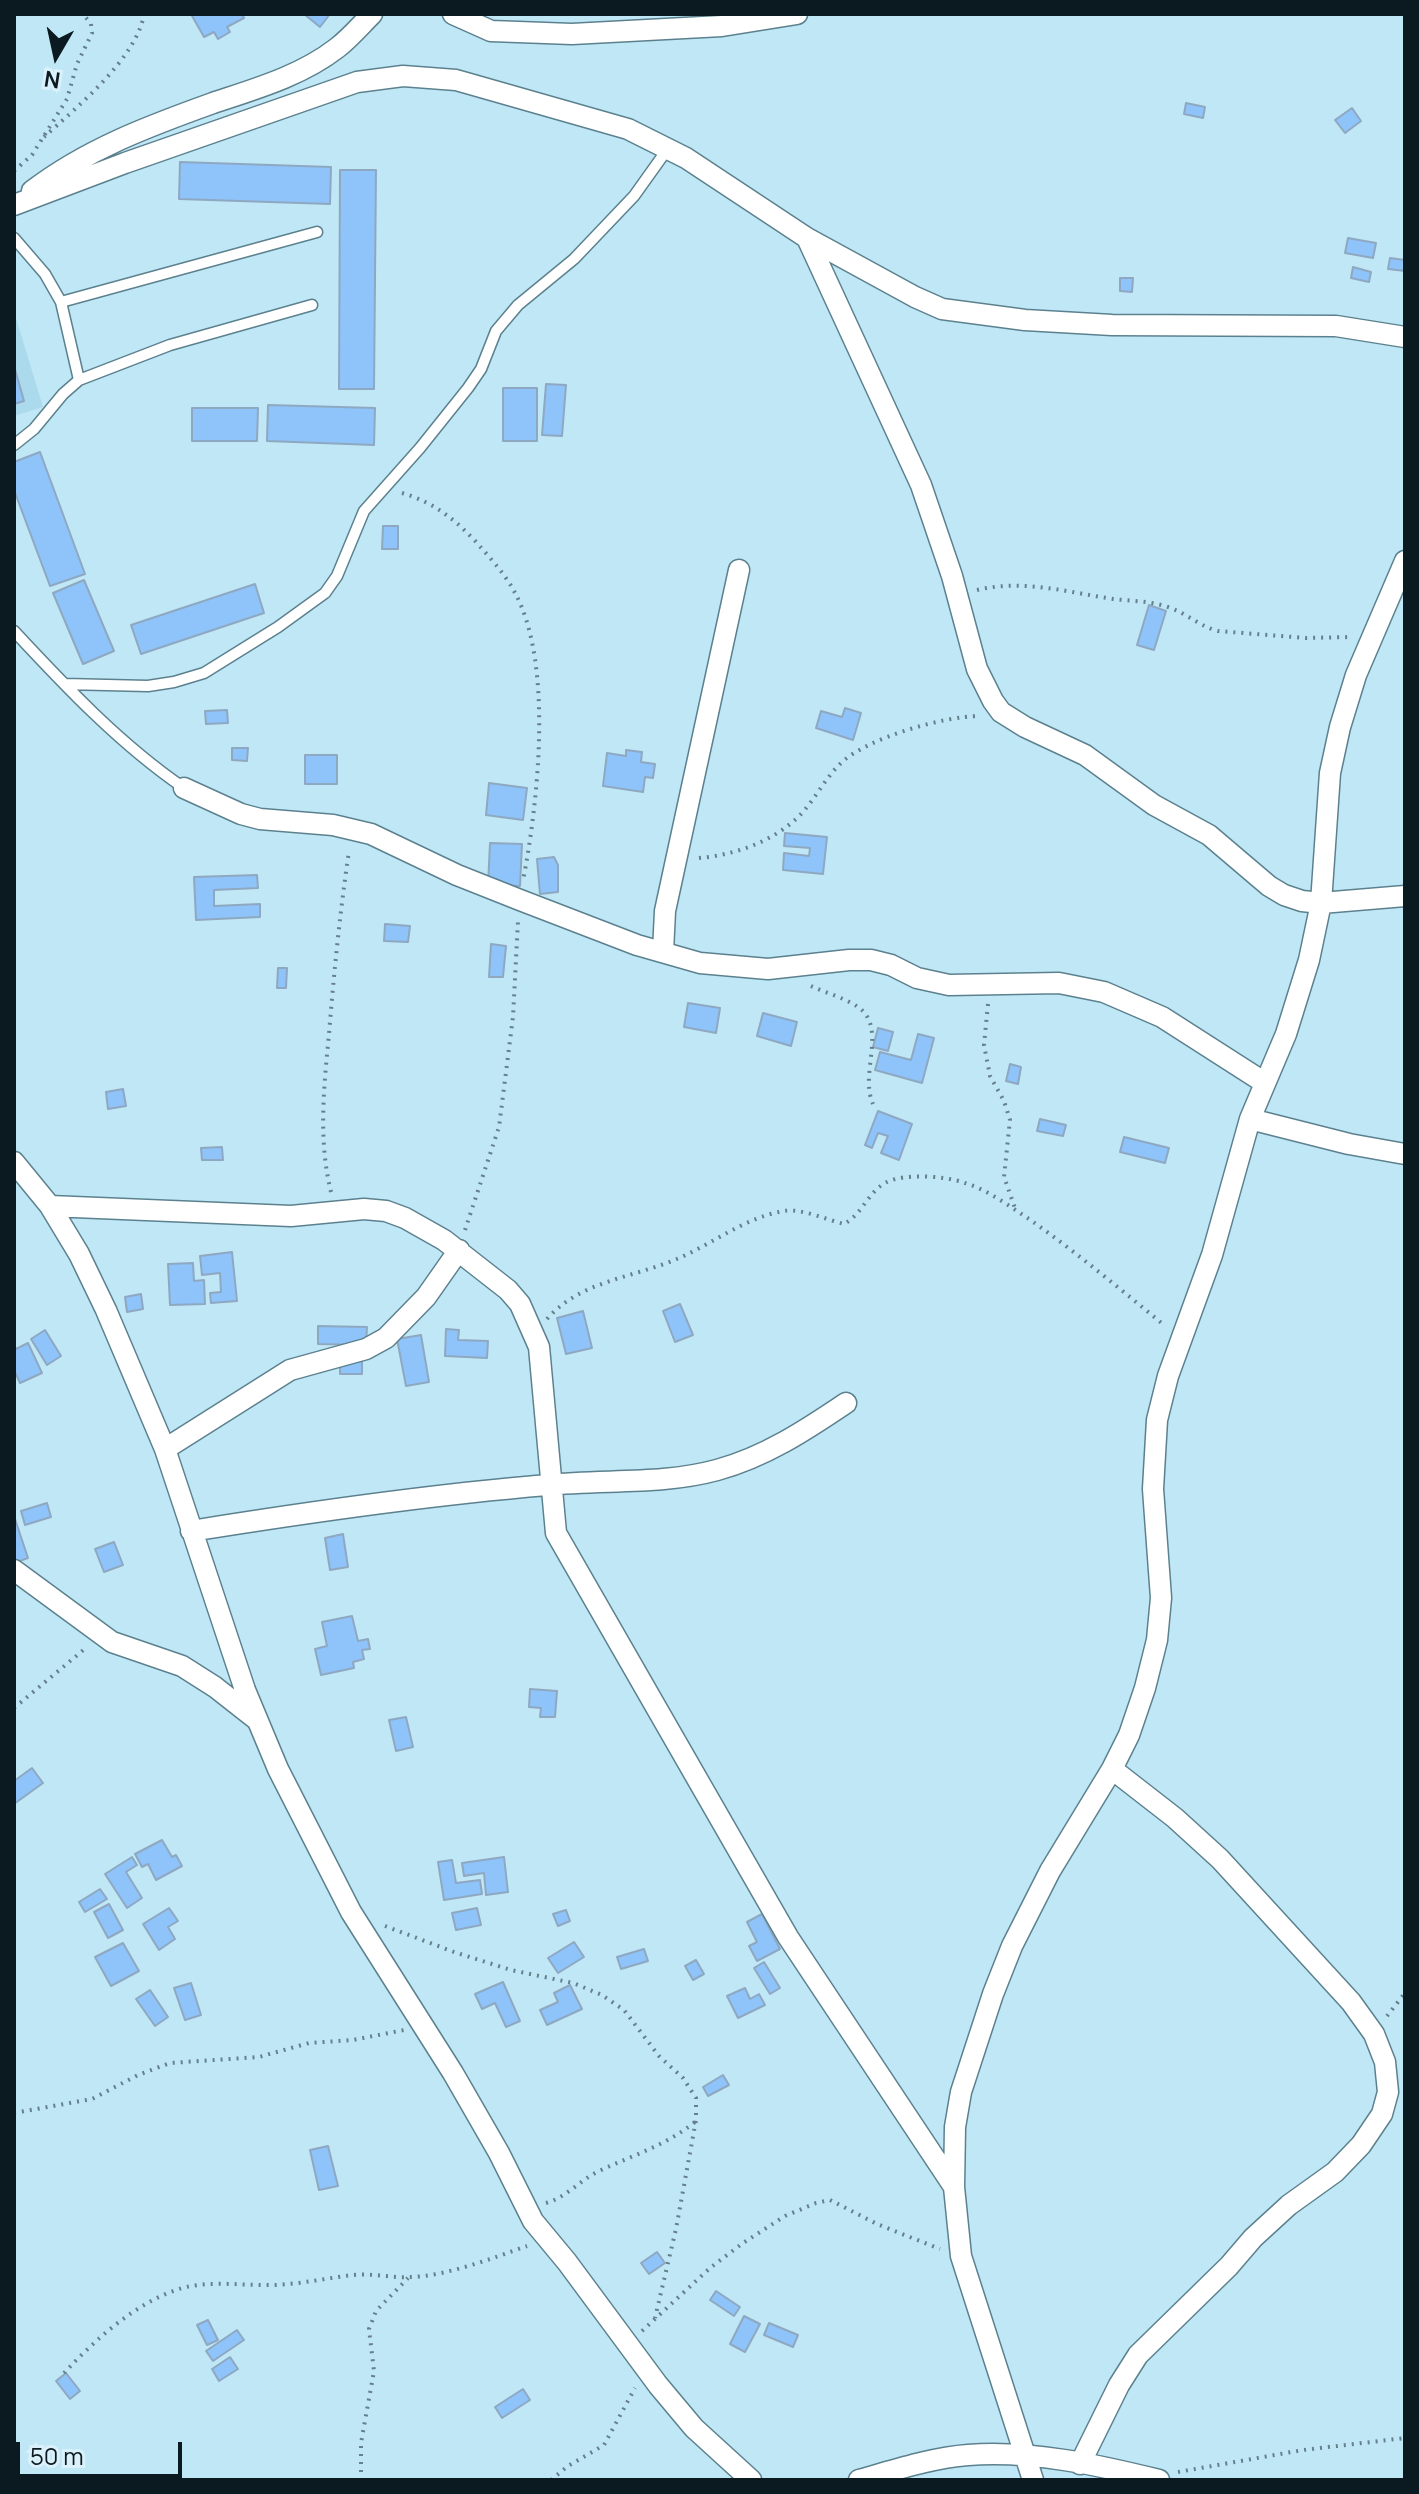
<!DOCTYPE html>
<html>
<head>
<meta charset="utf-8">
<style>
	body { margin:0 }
	#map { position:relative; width:1419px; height:2494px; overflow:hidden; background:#c0e7f6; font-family:Manrope,sans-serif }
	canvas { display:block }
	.frame { position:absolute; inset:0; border:16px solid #0b1a20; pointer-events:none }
	.north { position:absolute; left:16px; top:16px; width:80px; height:80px; -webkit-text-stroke:6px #daf1fb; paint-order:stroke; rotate:189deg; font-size:22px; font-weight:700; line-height:32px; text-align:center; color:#0b1a20 }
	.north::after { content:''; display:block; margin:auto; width:28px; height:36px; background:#0b1a20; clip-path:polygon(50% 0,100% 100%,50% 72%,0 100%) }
	.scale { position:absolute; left:16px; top:2442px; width:166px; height:36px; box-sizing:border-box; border:4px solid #0b1a20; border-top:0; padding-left:10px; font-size:24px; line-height:28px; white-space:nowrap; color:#0b1a20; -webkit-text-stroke:6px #daf1fb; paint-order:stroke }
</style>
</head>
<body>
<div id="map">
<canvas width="1419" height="2494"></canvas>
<div class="frame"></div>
<div class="north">N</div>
<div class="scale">50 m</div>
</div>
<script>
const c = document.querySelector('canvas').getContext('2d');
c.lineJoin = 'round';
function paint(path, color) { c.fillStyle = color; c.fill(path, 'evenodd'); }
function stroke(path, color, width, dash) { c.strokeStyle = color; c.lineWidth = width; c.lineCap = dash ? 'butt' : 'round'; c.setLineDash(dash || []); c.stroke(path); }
paint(new Path2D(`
	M16,318L43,407L14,416V319Z`), '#abdaed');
const building = new Path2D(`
	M191,14H242L244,18L227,27L230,32L218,39L214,32L204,37Z
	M304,14H330L320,27Z
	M1186,103L1205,107L1203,118L1184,114Z
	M1352,108L1361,121L1345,133L1335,120Z
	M180,162L331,167L330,204L179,199Z
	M340,170H376L374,389H339Z
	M1348,238L1376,243L1373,258L1345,253Z
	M1390,258L1405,260V271L1388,269Z
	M1353,267L1371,272L1369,282L1351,278Z
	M1120,278H1133L1132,292L1120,291Z
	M14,366L24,401L14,404Z
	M546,384L566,385L562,436L542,435Z
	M503,388H537V441H503Z
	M268,405L375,408L374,445L267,441Z
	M192,408H258L257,441H192Z
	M40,452L85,574L50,586L14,490V462Z
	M383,526H398V549H382Z
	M84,580L114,651L83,664L53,593Z
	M255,584L264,613L141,654L131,625Z
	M1149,605L1166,611L1154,650L1137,645Z
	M845,708L861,713L853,740L816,728L821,711L842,717Z
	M227,710L228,723L206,724L205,711Z
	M232,748H248L247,761L232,760Z
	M626,750L642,752L641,762L655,764L653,778L645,777L643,792L603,786L607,753L626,756Z
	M305,755H337V784H305Z
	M489,783L527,788L523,820L486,815Z
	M785,833L827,837L823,874L783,870L784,853L809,856L810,848L784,846Z
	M490,843L522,844L520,886L488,885Z
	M554,857L558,865V892L540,894L537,859Z
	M257,875L258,888L214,890V906L260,904V917L196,920L194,877Z
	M385,924L410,926L408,942L384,941Z
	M491,944L506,946L503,977H489Z
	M278,968H287L286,988H277Z
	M688,1003L720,1008L716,1033L684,1027Z
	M763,1013L797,1022L791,1046L757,1036Z
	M878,1028L893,1032L888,1051L873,1047Z
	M918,1034L934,1038L922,1083L875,1070L880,1052L911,1060Z
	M1010,1064L1021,1067L1018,1084L1006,1081Z
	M123,1089L126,1106L108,1109L106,1092Z
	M878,1111L912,1124L899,1160L881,1153L888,1136L878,1133L872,1148L865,1145Z
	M1040,1119L1066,1125L1063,1136L1037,1131Z
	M1124,1137L1169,1148L1165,1163L1120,1152Z
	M222,1147L223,1160H202L201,1148Z
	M232,1252L237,1301L211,1303L210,1293L221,1292L220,1273L202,1275L200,1256Z
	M193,1263L194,1281L204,1280L205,1304L170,1305L168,1264Z
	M141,1294L143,1309L127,1312L125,1297Z
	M680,1304L693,1335L675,1342L663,1311Z
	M583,1311L592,1348L566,1354L557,1318Z
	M318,1326L367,1327L366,1345L318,1344Z
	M446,1329L459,1330L458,1340L488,1341L487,1358L445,1356Z
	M45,1330L61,1356L47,1365L31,1339Z
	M421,1335L429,1382L406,1386L397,1339Z
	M28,1343L42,1373L20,1383L14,1370V1344L16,1349Z
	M362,1361V1374H340V1362Z
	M47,1503L51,1517L25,1525L21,1511Z
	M14,1516L28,1558L14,1563Z
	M343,1534L348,1567L330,1570L325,1538Z
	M114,1542L123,1565L104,1572L95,1549Z
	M352,1616L358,1641L368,1639L370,1649L362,1650L364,1659L353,1662L354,1668L321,1675L315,1649L327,1646L322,1622Z
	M530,1689L557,1691L555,1717H540L541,1708L529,1707Z
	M406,1717L413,1747L396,1751L389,1720Z
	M32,1768L43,1783L14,1804V1781Z
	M162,1840L172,1857L176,1855L182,1866L156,1880L148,1864L142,1867L135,1854Z
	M132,1857L137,1865L126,1872L142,1898L127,1908L105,1874Z
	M504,1857L508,1892L486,1895L484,1873L464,1876L462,1863Z
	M452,1860L456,1883L480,1880L482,1894L444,1900L438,1862Z
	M100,1889L107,1899L85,1912L79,1902Z
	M109,1904L123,1930L108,1938L94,1912Z
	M169,1908L178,1921L168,1927L175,1939L159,1950L143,1924Z
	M477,1908L481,1925L456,1930L452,1913Z
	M566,1910L570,1921L558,1926L553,1914Z
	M762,1914L780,1949L757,1961L749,1946L757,1942L747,1922Z
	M574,1942L584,1957L558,1973L548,1958Z
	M123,1943L139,1971L111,1986L95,1957Z
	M644,1949L648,1961L621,1969L617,1957Z
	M696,1960L704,1974L693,1980L685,1966Z
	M764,1962L780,1988L770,1994L754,1968Z
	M503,1982L520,2021L506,2027L495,2003L482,2009L475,1994Z
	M191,1983L201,2015L185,2020L174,1988Z
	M570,1985L582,2009L547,2025L540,2010L558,2002L554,1993Z
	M745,1988L750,1999L759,1994L765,2005L738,2018L727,1996Z
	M150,1990L168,2017L155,2026L136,1999Z
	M723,2075L729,2085L708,2096L703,2087Z
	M328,2146L338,2186L319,2190L310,2150Z
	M657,2252L665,2263L649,2274L641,2263Z
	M716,2291L740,2307L734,2316L710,2300Z
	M744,2316L760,2324L745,2352L730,2344Z
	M208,2320L218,2340L207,2345L197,2325Z
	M769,2323L798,2335L793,2347L764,2335Z
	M237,2330L244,2340L213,2361L206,2351Z
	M230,2357L238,2369L219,2381L212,2369Z
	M66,2373L80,2391L70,2399L56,2381Z
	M523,2389L530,2400L502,2418L495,2407Z`);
paint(building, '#8ec4fa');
stroke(building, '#8fa8c1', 2);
const lane = new Path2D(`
	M14,238L45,274L61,302L79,380
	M61,302L317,232
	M14,445L34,429L63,394L79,380L170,345L312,305
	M14,631C66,687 121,745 184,788
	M65,684L148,686L174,682L204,673L278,627L325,593L337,576L364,511L420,448L468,388L481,369L496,331L518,305L574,259L634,196L669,147`);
const street = new Path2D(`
	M453,14L491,31L572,34L722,26L797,14
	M32,191C87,149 149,126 213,103C255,89 301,76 337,48C349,39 361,25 372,14
	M14,205L125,163L357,82L403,76L456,80L628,129L686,158L807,238L915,297L942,309L1025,320L1112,325L1336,326L1405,337
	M807,238L921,485L952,576L977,669L993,701L1001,712L1025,727L1085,755L1154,805L1209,835L1269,886L1284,895L1302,901L1321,903L1405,896
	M184,788L241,814L260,819L333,825L371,834L457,875L520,900L637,945L700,963L768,969L849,960H871L891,965L917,978L949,985L1059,983L1104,992L1162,1017L1265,1083
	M663,952L665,911L739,570
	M1250,1119L1349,1144L1405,1154
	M14,1162L50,1206L79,1254L106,1310L165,1449L245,1690L278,1769L351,1912L453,2073L499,2153L533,2221L567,2262L658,2385L694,2428L751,2480
	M50,1206L291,1216L364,1209L386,1211L405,1218L444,1240L508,1290L520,1304L539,1347L556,1533L788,1937L954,2187
	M165,1449L290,1370L366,1349L386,1338L426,1297L459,1250
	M191,1531C309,1512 428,1495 547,1485C604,1479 662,1485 717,1470C765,1457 806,1430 846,1403
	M14,1570L112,1642L182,1666L215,1687L257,1720
	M1080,2464L1119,2385L1138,2355L1229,2266L1253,2238L1289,2205L1335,2172L1361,2145L1382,2114L1388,2092L1385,2062L1374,2034L1351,2002L1220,1859L1175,1818L1112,1769
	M859,2480C895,2470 931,2458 968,2455C1031,2450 1098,2465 1159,2480
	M1033,2480L961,2256L954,2187L955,2127L961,2092L993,1994L1012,1946L1050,1871L1112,1769L1129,1735L1145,1688L1157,1640L1161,1598L1153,1489L1157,1420L1168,1376L1212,1255L1250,1119L1286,1034L1309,960L1321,903L1330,773L1340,727L1356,675L1405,561`);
stroke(lane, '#5c818e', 13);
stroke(street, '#5c818e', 23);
stroke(new Path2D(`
	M44,137C76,108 137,58 144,14
	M14,171L32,155L67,99L77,64L92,33L91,24L83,14
	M402,493C433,502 455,519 477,543C490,558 505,574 514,591C554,662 538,803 523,881
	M977,590C1023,579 1067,592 1113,599C1131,601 1150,601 1168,607C1186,613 1199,626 1218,631L1306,638L1351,637
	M699,858C734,855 773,842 799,816C815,800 825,778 841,763C867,738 944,716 980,716
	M811,986C826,993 845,998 858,1007C888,1028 859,1073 873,1104
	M988,1004L984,1045L990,1076L1004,1101L1010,1120L1004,1177L1015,1208
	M331,1192C318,1140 324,1086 329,1034C334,972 340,912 349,851
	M465,1230L499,1127L513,1017L518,921
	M547,1319C581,1280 634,1278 679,1258C714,1243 746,1217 784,1211C802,1208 827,1220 844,1224C863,1214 868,1191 887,1182C906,1173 946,1176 965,1183C988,1190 1009,1206 1029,1219C1076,1252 1120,1289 1164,1325
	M14,1708L87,1647
	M385,1926L454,1952L511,1970L573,1983L602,1995L624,2010L659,2056L683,2078L696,2098V2120L676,2229L655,2318
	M1387,2016L1405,1993
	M14,2113L92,2099L138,2075L170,2063L259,2057L309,2043L353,2040L404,2030
	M546,2203C567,2197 580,2180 599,2171C633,2155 665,2146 695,2122
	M642,2331L710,2268L743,2243L785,2216L816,2203L830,2200L877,2224L940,2249
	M64,2373C96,2339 136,2302 182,2288C213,2280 243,2286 274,2285C301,2284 327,2278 353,2275C372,2273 390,2278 408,2277C444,2277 493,2258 527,2246
	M1178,2472L1303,2450L1405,2438
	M361,2480V2443L374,2371L369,2329L376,2311L408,2278
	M551,2480L568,2466L604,2445L635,2388`), '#65808b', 4, [2, 6]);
stroke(lane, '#fff', 10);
stroke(street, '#fff', 20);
</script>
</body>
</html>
